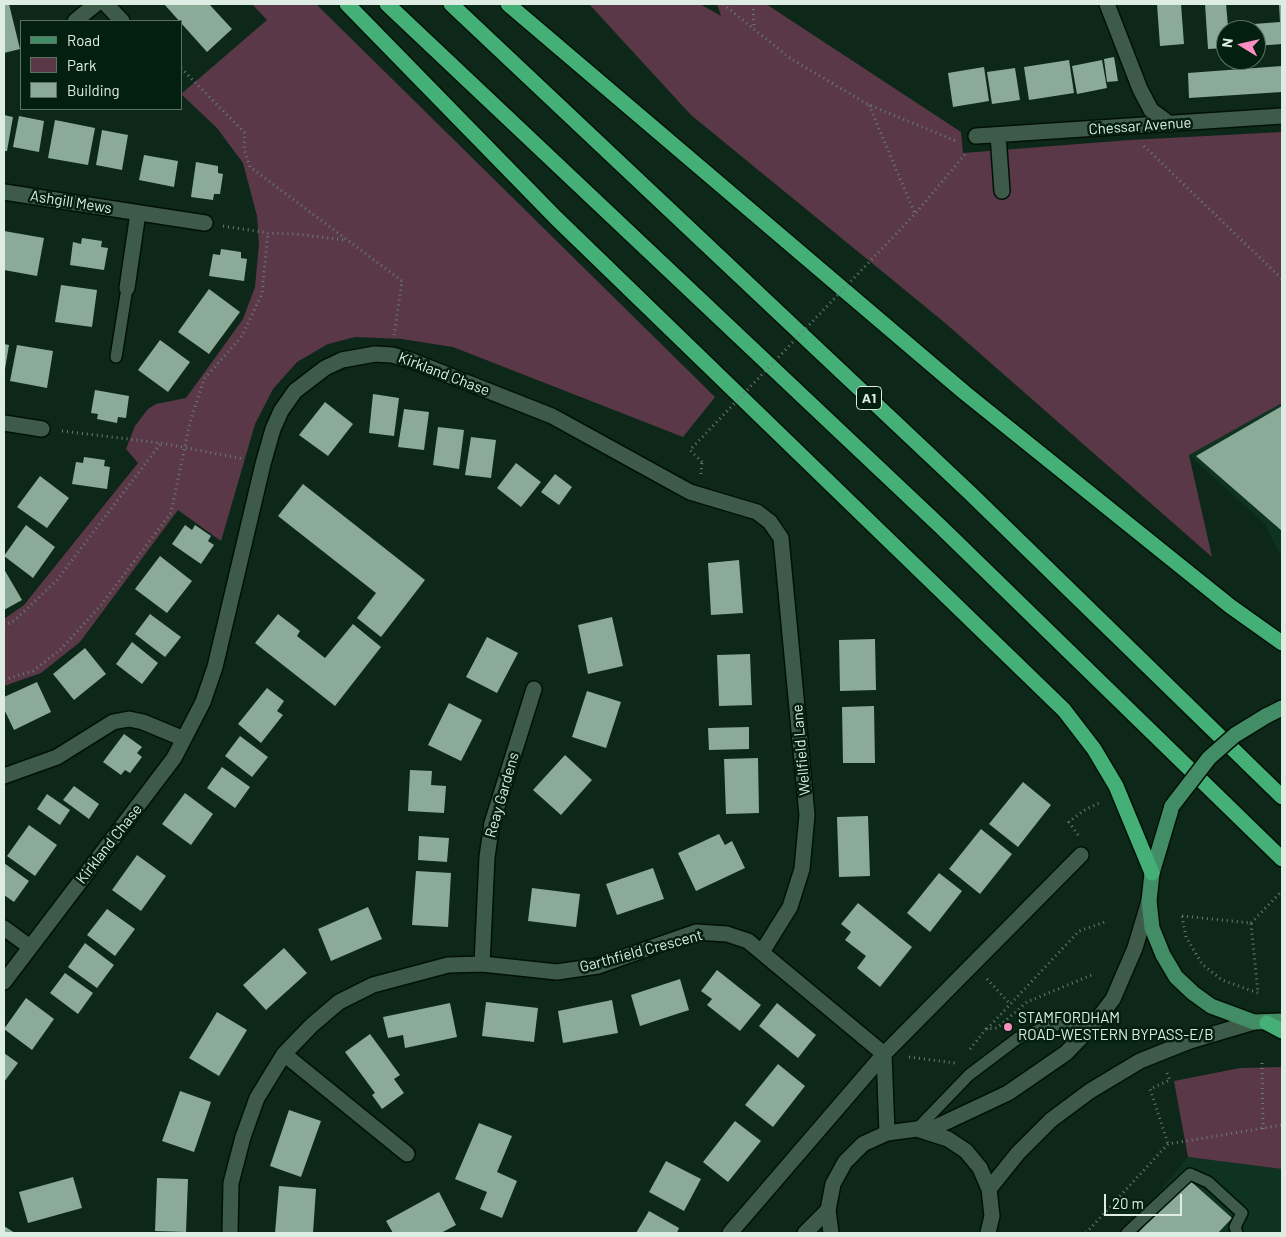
<!DOCTYPE html>
<html>
<head>
<meta charset="utf-8">
<style>
	body { margin:0 }
	#map { position:relative; width:1286px; height:1237px; overflow:hidden; background:#0d2819; font-family:Barlow,sans-serif }
	canvas { display:block }
	.frame { position:absolute; inset:0; border:5px solid #ddede3; pointer-events:none }
	.legend { position:absolute; left:20px; top:20px; width:162px; height:90px; box-sizing:border-box; background:#031f10; border:1px solid #5a7164; margin:0; padding:6px 9px; list-style:none; font-size:15px; color:#ddede3 }
	.legend li { display:flex; align-items:center; gap:10px; height:25px }
	.legend b { width:25px; border:1px solid #5a7164 }
	.north { position:absolute; left:1216px; top:20px; width:50px; height:50px; box-sizing:border-box; background:#031f10; border:1px solid #5a7164; border-radius:50%; rotate:279deg; font-size:14px; font-weight:700; line-height:20px; text-align:center; color:#ddede3 }
	.north::after { content:''; display:block; margin:auto; width:18px; height:22px; background:#fc8fc1; clip-path:polygon(50% 0,100% 100%,50% 72%,0 100%) }
	.scale { position:absolute; left:1104px; top:1194px; width:78px; height:22px; box-sizing:border-box; border:2px solid #ddede3; border-top:0; padding-left:6px; font-size:15px; line-height:18px; white-space:nowrap; color:#ddede3; -webkit-text-stroke:4px #031f10; paint-order:stroke }
</style>
</head>
<body>
<div id="map">
<canvas width="1286" height="1237"></canvas>
<div class="frame"></div>
<ul class="legend">
<li><b style="height:6px;background:#428d65"></b>Road</li>
<li><b style="height:14px;background:#5b3848"></b>Park</li>
<li><b style="height:14px;background:#8baa97"></b>Building</li>
</ul>
<div class="north">N</div>
<div class="scale">20 m</div>
</div>
<script>
const g = document.querySelector('canvas').getContext('2d');
g.lineJoin = 'round';
function paint(path, color) { g.fillStyle = color; g.fill(path, 'evenodd'); }
const shape = rows => new Path2D(rows.map(r => 'M' + r).join(''));
function trace(path, color, width, dash) { g.strokeStyle = color; g.lineWidth = width; g.lineCap = dash ? 'butt' : 'round'; g.setLineDash(dash || []); g.stroke(path); }
function label(font, color, halo, rows, align = 'center') {
  g.font = font + ' Barlow,sans-serif'; g.lineWidth = 5; g.setLineDash([]); g.textBaseline = 'middle'; g.strokeStyle = halo; g.fillStyle = color; for (const [text, x, y, turn = 0] of rows) {
    g.save(); g.translate(x, y); g.rotate((+turn || 0) * Math.PI / 180); g.textAlign = isNaN(turn) ? turn : align; if (halo) g.strokeText(text, 0, 0); g.fillText(text, 0, 0); g.restore();
  }
}
paint(shape([
	[1282,403,1282,558,1265,524,1189,455],
	[1188,1157,1282,1169,1282,1233,1125,1233]
]), '#0f3321');
paint(shape([
	[252,4,316,4,715,397,683,437,453,347,402,339,355,337,328,344,297,362,273,389,255,424,221,541,178,510,80,642,41,673,4,686,4,619,24,605,138,463,126,449,135,426,148,409,156,404,186,398,243,319,255,287,259,244,257,216,243,163,217,128,181,94,267,20],
	[589,4,700,4,721,16,717,4,766,4,961,132,963,153,1130,140,1282,132,1282,403,1189,455,1212,557,944,322,691,115],
	[1280,1067,1282,1068,1282,1169,1188,1157,1174,1081,1240,1068]
]), '#5b3848');
paint(shape([
	[4,4,9,4,20,49,4,53],
	[164,4,209,4,232,29,207,52],
	[1157,4,1181,4,1184,44,1160,46],
	[1205,4,1226,4,1228,26,1280,22,1279,4,1282,4,1282,44,1256,46,1256,30,1226,30,1226,48,1208,49],
	[1114,57,1118,81,1107,82,1104,59],
	[1069,60,1074,93,1029,100,1024,67],
	[1102,60,1107,88,1077,94,1072,66],
	[1282,66,1282,92,1189,98,1188,73],
	[984,67,989,101,953,107,948,73],
	[1015,68,1020,100,992,104,987,72],
	[4,115,13,117,7,151,4,151],
	[19,116,44,121,39,152,13,147],
	[55,120,95,128,88,165,48,158],
	[102,130,128,135,122,170,96,165],
	[144,155,178,161,174,187,139,180],
	[196,162,218,166,218,173,223,174,220,194,214,194,213,200,191,197],
	[4,231,44,238,37,276,4,270],
	[82,238,102,241,101,247,108,248,104,270,70,265,73,242,81,244],
	[221,249,241,252,241,258,247,259,244,281,209,276,213,254,220,255],
	[61,285,97,290,92,327,55,322],
	[209,289,240,312,209,354,178,332],
	[160,340,190,362,168,392,138,370],
	[4,344,9,345,5,369,4,369],
	[17,345,53,351,47,388,10,381],
	[95,390,129,396,126,418,118,417,117,423,97,419,98,414,91,413],
	[373,394,399,398,394,436,369,433],
	[325,402,353,424,328,456,299,435],
	[1282,406,1282,531,1196,456],
	[404,409,429,412,424,450,398,447],
	[438,427,464,430,459,469,433,465],
	[471,437,496,440,491,478,465,475],
	[84,457,105,460,104,466,110,467,107,489,72,484,76,462,83,463],
	[516,463,541,482,521,507,497,488],
	[555,474,572,487,559,505,541,492],
	[40,476,69,498,47,528,17,507],
	[303,484,425,580,381,637,357,618,376,593,278,516],
	[26,525,55,547,33,578,4,556],
	[185,525,192,530,195,525,211,536,208,541,214,545,201,564,172,544],
	[160,556,192,581,167,613,135,589],
	[739,560,743,613,711,615,708,563],
	[4,569,22,600,4,610],
	[150,614,181,637,165,657,135,634],
	[278,614,300,631,297,636,325,658,353,624,381,647,335,706,255,643],
	[612,617,623,666,588,674,578,625],
	[487,637,518,653,497,693,466,677],
	[875,639,876,690,840,691,839,640],
	[132,642,158,663,142,684,116,664],
	[85,648,106,674,74,700,53,674],
	[750,654,752,705,719,706,717,655],
	[37,682,51,712,14,730,4,709,4,697],
	[267,688,284,701,277,711,283,715,261,743,238,724],
	[587,691,621,702,606,748,572,737],
	[449,703,482,720,461,761,428,745],
	[874,706,875,763,843,763,842,707],
	[749,727,749,749,709,750,708,728],
	[124,734,142,747,137,753,142,757,130,773,125,770,121,775,103,762],
	[240,736,268,757,252,777,225,756],
	[565,755,592,780,561,815,533,790],
	[758,758,759,813,726,814,724,759],
	[222,767,250,787,235,808,207,788],
	[410,770,432,771,431,785,446,786,444,813,408,811],
	[1023,782,1051,805,1018,847,989,824],
	[74,786,99,804,89,819,63,800],
	[185,793,213,814,191,845,162,824],
	[47,794,70,810,60,825,37,809],
	[868,816,870,876,839,877,837,817],
	[29,825,57,845,35,876,7,856],
	[981,829,1012,854,980,894,949,869],
	[719,834,725,845,732,841,745,868,696,891,678,853],
	[419,836,449,838,447,862,418,860],
	[137,855,166,876,141,911,112,890],
	[4,863,29,881,14,902,4,895],
	[653,868,664,899,617,915,606,884],
	[416,871,451,873,448,927,412,925],
	[939,873,962,891,930,932,907,913],
	[532,888,580,894,576,927,528,921],
	[858,903,912,947,880,987,857,968,866,956,845,940,851,932,841,924],
	[368,907,382,939,331,961,318,929],
	[107,909,135,929,115,956,87,935],
	[85,943,114,965,97,988,68,967],
	[284,948,307,973,266,1010,243,985],
	[717,970,761,1005,740,1031,707,1005,712,999,701,991],
	[65,973,93,993,78,1014,50,993],
	[680,979,689,1010,640,1026,631,995],
	[26,998,54,1019,32,1050,4,1029],
	[612,1000,618,1033,563,1043,558,1011],
	[486,1002,538,1008,534,1042,482,1036],
	[450,1003,457,1037,405,1048,403,1035,388,1038,383,1017],
	[777,1003,816,1035,798,1058,759,1026],
	[217,1012,247,1030,219,1076,189,1058],
	[370,1034,400,1075,394,1079,404,1093,382,1109,372,1095,375,1093,345,1052],
	[4,1053,18,1063,4,1082],
	[778,1064,805,1086,773,1127,745,1105],
	[180,1091,211,1102,194,1152,162,1141],
	[289,1110,321,1121,301,1177,270,1166],
	[735,1121,761,1141,728,1182,703,1162],
	[479,1123,512,1136,497,1172,517,1181,502,1218,480,1209,487,1192,455,1179],
	[666,1161,701,1179,684,1211,649,1192],
	[73,1177,82,1208,28,1223,19,1192],
	[157,1178,188,1179,186,1232,155,1231],
	[1187,1178,1232,1218,1218,1233,1138,1233],
	[279,1186,316,1189,313,1233,275,1233],
	[439,1192,456,1225,441,1233,393,1233,386,1221],
	[649,1211,679,1228,677,1233,636,1233],
	[4,1226,15,1233,4,1233]
]), '#8baa97');
const lane = shape([
	[116,357,127,288],
	[917,1129,969,1075,1018,1038,1052,1025,1093,1025],
	[1127,1233,1190,1174,1208,1182,1242,1213,1235,1227,1237,1233]
]);
const street = shape([
	[106,4,122,21],
	[1107,4,1140,89,1151,110,1170,124],
	[75,21,96,4],
	[998,135,1002,191],
	[976,136,1282,116],
	[4,192,205,223],
	[127,288,138,213],
	[4,423,42,429],
	[4,776,57,757,113,722,129,719,143,722,184,739],
	[4,928,30,947],
	[482,964,487,857,492,823,534,689],
	[4,982,174,758,203,702,215,667,263,464,273,429,281,411,295,391,325,368,342,360,375,354,392,355,410,360,552,416,690,492,757,512,770,522,781,538,807,815,802,869,790,907,762,952],
	[284,1054,407,1154],
	[230,1233,231,1183,243,1137,257,1098,284,1054,312,1025,339,1002,373,985,448,965,482,964,557,972,598,966,696,932,727,934,748,941,884,1054,887,1133],
	[730,1233,884,1054,1081,855]
]);
const secondary = shape([
	[927,1131,1008,1093,1066,1053,1093,1025,1113,999,1135,948,1149,901],
	[989,1189,1018,1153,1051,1120,1090,1091,1140,1061,1190,1041,1254,1022],
	[805,1233,828,1210],
	[831,1233,828,1210,833,1184,845,1162,863,1144,887,1133,917,1129,948,1139,966,1151,980,1168,989,1189,992,1216,988,1233]
]);
const primary = shape([
	[1266,716,1282,708],
	[1172,806,1152,873,1149,901,1152,928,1163,955,1176,977,1193,993,1211,1006,1254,1022,1282,1021]
]);
const highway = shape([
	[347,4,556,218,1064,710,1094,749,1116,786,1152,873],
	[387,4,941,527,1282,859],
	[451,4,970,493,1282,797],
	[508,4,965,393,1230,606,1282,643],
	[1267,1023,1282,1031]
]);
trace(lane, '#001105', 14);
trace(street, '#001105', 18);
trace(secondary, '#001105', 18);
trace(primary, '#001105', 18);
trace(highway, '#001105', 18);
trace(shape([
	[723,4,791,59,869,105,956,141],
	[753,4,754,29],
	[181,68,245,133,244,149,250,167,402,281,394,335],
	[869,105,915,214,967,152],
	[1144,146,1282,279],
	[223,226,268,233,295,234,346,240],
	[62,431,161,443,244,459],
	[701,474,702,462],
	[4,626,15,620,57,580,161,443],
	[4,680,33,671,61,649,101,605,171,513,190,422,204,379,242,336,262,294,268,233],
	[1078,835,1069,822,1083,811,1101,802],
	[1182,916,1251,923,1258,993,1222,980,1202,964,1186,937,1182,916],
	[1251,923,1282,891],
	[987,979,1010,1004],
	[987,1029,1079,931,1108,921],
	[970,1049,986,1029,997,1028,1027,1002,1094,974],
	[909,1057,955,1063],
	[1262,1063,1263,1129],
	[1167,1073,1170,1080,1150,1089,1168,1144],
	[1086,1233,1168,1144,1282,1125]
]), '#677e71', 3, [1, 4]);
trace(lane, '#3e5a49', 11);
trace(street, '#3e5a49', 15);
trace(secondary, '#3e5a49', 15);
trace(primary, '#428d65', 15);
trace(highway, '#44af77', 15);
const primaryBridge = shape([
	[1172,806,1209,758,1235,735,1266,716]
]);
trace(primaryBridge, '#001105', 18, []);
trace(shape([
	[702,462,690,450,915,214]
]), '#677e71', 3, [1, 4]);
trace(primaryBridge, '#428d65', 15);
for (const [x, y, r, color] of [
	[1008,1027,5,"#fc8fc1"]
]) { const dot = new Path2D(); dot.arc(x, y, r, 0, 2 * Math.PI); g.fillStyle = color; g.fill(dot); trace(dot, '#031f10', 2); }
for (const [x, y, w] of [
	[869,398,25]
]) { const box = new Path2D(); box.roundRect(x - w / 2, y - 11.5, w, 23, 4); g.fillStyle = '#031f10'; g.fill(box); trace(box, '#ddede3', 1); }
label('bold 14px', '#ddede3', null, [
	["A1",869,398]
]);
label('15px', '#ddede3', '#031f10', [
	["Chessar Avenue",1140,126,-4],
	["Ashgill Mews",71,202,9],
	["Kirkland Chase",444,374,21],
	["Wellfield Lane",801,750,-95],
	["Reay Gardens",502,795,-74],
	["Kirkland Chase",109,844,-52],
	["Garthfield Crescent",641,951,-15]
]);
label('15px', '#ddede3', '#031f10', [
	["STAMFORDHAM",1018,1018],
	["ROAD-WESTERN BYPASS-E/B",1018,1035]
], 'left');
</script>
</body>
</html>
